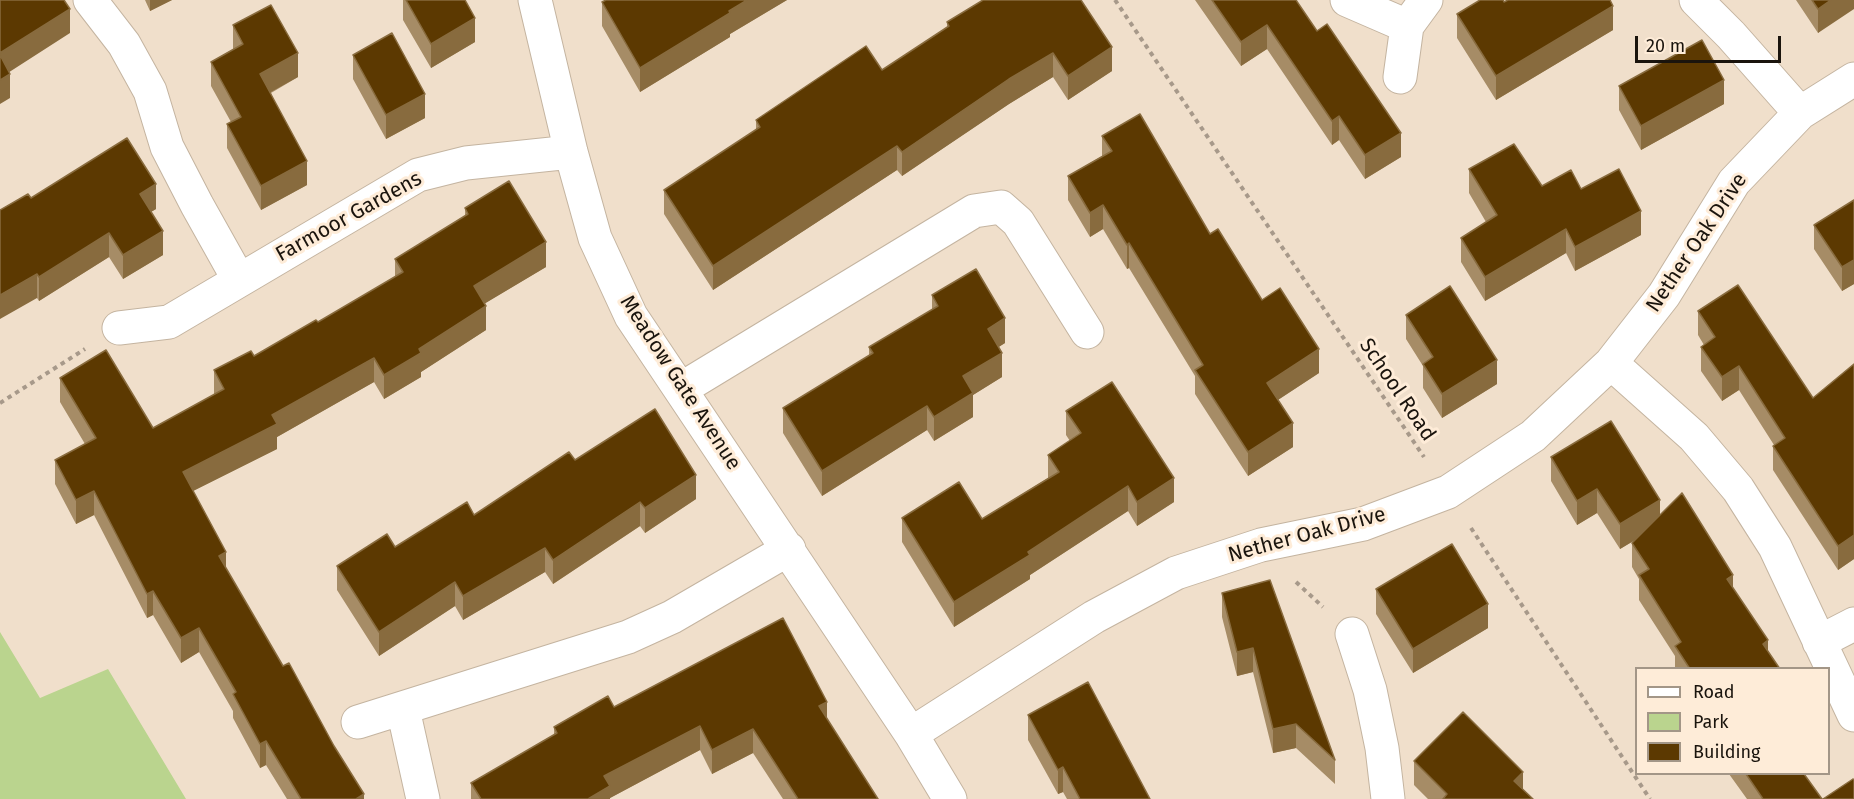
<!DOCTYPE html>
<html>
<head>
<meta charset="utf-8">
<style>
	body { margin:0 }
	#map { position:relative; width:1854px; height:799px; overflow:hidden; background:#f0dfcb; font-family:"Fira Sans",sans-serif }
	canvas { display:block }
	.legend { position:absolute; left:1635px; top:667px; width:195px; height:108px; box-sizing:border-box; background:#feecd8; border:2px solid #a39687; margin:0; padding:8px 10px; list-style:none; font-size:18px; color:#1a140d }
	.legend li { display:flex; align-items:center; gap:12px; height:30px }
	.legend b { width:30px; border:2px solid #a39687 }
	.scale { position:absolute; left:1635px; top:36px; width:146px; height:27px; box-sizing:border-box; border:3px solid #1a140d; border-top:0; padding-left:8px; font-size:18px; line-height:21px; white-space:nowrap; color:#1a140d; -webkit-text-stroke:4px #feecd8; paint-order:stroke }
</style>
</head>
<body>
<div id="map">
<canvas width="1854" height="799"></canvas>
<ul class="legend">
<li><b style="height:8px;background:#fff"></b>Road</li>
<li><b style="height:16px;background:#bad48e"></b>Park</li>
<li><b style="height:16px;background:#5c3901"></b>Building</li>
</ul>
<div class="scale">20 m</div>
</div>
<script>
const g = document.querySelector('canvas').getContext('2d');
g.lineJoin = 'round';
function paint(path, color) { g.fillStyle = color; g.fill(path, 'evenodd'); }
const shape = rows => new Path2D(rows.map(r => 'M' + r).join(''));
function trace(path, color, width, dash) { g.strokeStyle = color; g.lineWidth = width; g.lineCap = dash ? 'butt' : 'round'; g.setLineDash(dash || []); g.stroke(path); }
function label(font, color, halo, rows, align = 'center') {
  g.font = font + ' "Fira Sans",sans-serif'; g.lineWidth = 6; g.setLineDash([]); g.textBaseline = 'middle'; g.strokeStyle = halo; g.fillStyle = color; for (const [text, x, y, turn = 0] of rows) {
    g.save(); g.translate(x, y); g.rotate((+turn || 0) * Math.PI / 180); g.textAlign = isNaN(turn) ? turn : align; if (halo) g.strokeText(text, 0, 0); g.fillText(text, 0, 0); g.restore();
  }
}
paint(shape([
	[0,632,40,698,108,669,186,799,0,799]
]), '#bad48e');
const street = shape([
	[90,0,124,44,150,91,167,147,197,205,239,280],
	[535,0,571,152,595,238,631,316,911,734,950,799],
	[1347,0,1407,26],
	[1696,0,1731,35,1800,113],
	[1400,77,1407,26,1426,0],
	[119,328,169,322,418,175,466,163,571,152],
	[1611,363,1694,437,1738,489,1775,547,1854,715],
	[681,389,974,211,1001,207,1018,222,1087,332],
	[1352,634,1370,690,1382,748,1388,799],
	[1819,642,1854,624],
	[403,709,423,799],
	[358,722,628,637,672,617,789,549],
	[911,734,1094,617,1176,573,1261,545,1363,524,1448,492,1533,436,1611,363,1664,295,1734,182,1800,113,1854,79]
]);
trace(street, '#c4b4a0', 35);
trace(shape([
	[1115,0,1424,457],
	[0,403,85,349],
	[1471,528,1650,799],
	[1296,582,1323,607]
]), '#a7998a', 4, [4.5, 4.5]);
trace(street, '#fff', 33);
paint(shape([
	[145,0,172,0,150,11],
	[403,0,465,0,475,42,431,68,403,20],
	[606,0,787,0,730,34,730,37,640,92,602,26,602,2],
	[1195,0,1296,0,1401,157,1365,179,1339,140,1332,145,1267,49,1241,66],
	[1796,0,1854,0,1818,33],
	[1504,2,1613,30,1496,100,1457,38,1457,14],
	[947,22,1112,71,1068,100,1053,77,1009,104,902,176,897,170,713,290,664,214,664,190,756,130,756,120,882,70,947,27],
	[233,25,298,77,271,93,307,185,261,210,227,148,227,124,231,122,211,86,211,62,233,49],
	[353,55,425,118,386,139,353,79],
	[1619,86,1724,104,1641,150,1619,110],
	[1102,136,1210,234,1319,373,1278,400,1293,447,1248,476,1195,394,1195,376,1129,268,1127,269,1103,229,1090,237,1068,200,1068,176,1102,156],
	[1469,169,1542,186,1581,189,1641,235,1575,271,1566,253,1485,301,1461,262,1461,238,1486,222,1469,193],
	[31,198,156,209,151,212,163,255,123,279,109,257,39,301,37,298],
	[1854,200,1854,284,1842,291,1814,249,1814,225],
	[465,208,546,267,485,303,486,330,421,372,421,377,384,399,374,382,277,437,277,449,193,491,226,569,283,666,364,799,287,799,266,765,260,768,233,718,233,711,199,652,181,663,153,615,147,618,94,515,76,524,55,484,55,460,85,444,60,402,60,378,153,428,214,395,214,370,254,356,318,322,395,277,395,259,465,216],
	[932,295,1005,343,998,347,1002,377,973,395,973,417,934,441,927,430,822,496,783,433,783,408,869,356,869,347,932,310],
	[1698,311,1813,398,1854,364,1854,559,1838,570,1773,470,1773,446,1774,445,1739,390,1722,401,1701,371,1701,347,1704,345,1698,335],
	[1406,315,1497,384,1442,418,1423,388,1423,366,1406,339],
	[1066,411,1174,502,1137,526,1128,511,1030,575,1030,579,954,627,902,542,902,518,982,519,1048,478,1048,455,1070,441,1066,435],
	[1551,457,1660,515,1733,589,1768,651,1780,669,1675,669,1675,656,1639,600,1639,579,1632,567,1632,543,1635,540,1620,549,1597,513,1577,525,1551,481],
	[575,460,696,499,645,533,640,526,553,584,545,572,463,620,455,606,379,656,337,590,337,566,395,547,474,515],
	[1376,589,1488,628,1413,673,1376,614],
	[1222,593,1335,760,1335,784,1296,748,1273,753,1253,672,1237,676,1222,617],
	[614,707,827,719,878,799,783,799,753,753,712,774,700,750,610,798,610,799,471,799,471,783,554,735,554,727],
	[1028,715,1150,799,1067,799,1063,792,1058,794,1028,740],
	[1414,761,1523,790,1533,799,1428,799,1414,785],
	[1729,774,1804,774,1822,799,1747,799]
]), '#a68c66');
paint(shape([
	[150,0,172,0,150,11],
	[747,0,787,0,730,34,730,37,640,92,640,68],
	[1831,0,1854,0,1854,9,1818,33,1818,9],
	[1613,6,1613,30,1496,100,1496,76],
	[70,9,70,33,0,78,0,53],
	[475,18,475,42,431,68,431,44],
	[1267,25,1267,49,1241,66,1241,42],
	[1112,47,1112,71,1068,100,1068,76],
	[298,53,298,77,260,98,260,74],
	[1053,53,1053,77,1009,104,902,176,902,152,1009,79],
	[10,74,10,98,0,104,0,80],
	[1724,80,1724,104,1641,150,1641,126],
	[425,94,425,118,386,139,386,115],
	[1339,116,1339,140,1332,145,1332,121],
	[1401,133,1401,157,1365,179,1365,155],
	[897,146,897,170,713,290,713,266],
	[307,161,307,185,261,210,261,186],
	[156,184,156,209,140,218,140,194],
	[1103,205,1103,229,1090,237,1090,213],
	[1641,211,1641,235,1575,271,1575,247],
	[1566,229,1566,253,1485,301,1485,277],
	[163,231,163,255,123,279,123,255],
	[109,233,109,257,39,301,39,277],
	[546,242,546,267,474,310,474,286],
	[1129,243,1129,268,1127,269,1127,245],
	[1854,260,1854,284,1842,291,1842,267],
	[37,274,37,298,0,319,0,295],
	[486,306,486,330,421,372,421,377,384,399,384,375,419,349],
	[1005,318,1005,343,988,354,988,329],
	[1319,349,1319,373,1267,407,1267,383],
	[1002,353,1002,377,973,395,973,417,934,441,934,417,963,376],
	[374,358,374,382,277,437,277,449,183,496,183,472,272,415],
	[1497,360,1497,384,1442,418,1442,394],
	[1739,366,1739,390,1722,401,1722,377],
	[927,406,927,430,822,496,822,471],
	[1293,423,1293,447,1248,476,1248,452],
	[696,475,696,499,645,533,645,508],
	[1174,478,1174,502,1137,526,1137,502],
	[1128,486,1128,511,1030,575,1030,579,954,627,954,602,1028,552],
	[1597,489,1597,513,1577,525,1577,501],
	[94,491,94,515,76,524,76,500],
	[1660,500,1660,525,1620,549,1620,524],
	[640,502,640,526,553,584,553,560],
	[1854,535,1854,559,1838,570,1838,546],
	[545,548,545,572,463,620,463,596],
	[226,552,226,577,219,556],
	[1733,575,1733,599,1727,579],
	[455,582,455,606,379,656,379,632],
	[153,591,153,615,147,618,147,594],
	[1488,604,1488,628,1413,673,1413,649],
	[199,628,199,652,181,663,181,638],
	[1768,640,1768,665,1763,644],
	[1253,648,1253,672,1237,676,1237,652],
	[827,702,827,726,819,706],
	[1296,724,1296,748,1273,753,1273,729],
	[700,726,700,750,610,798,610,799,588,799,604,776],
	[753,729,753,753,712,774,712,750],
	[266,741,266,765,260,768,260,744],
	[1063,767,1063,792,1058,794,1058,770],
	[1523,772,1523,796,1514,781],
	[364,794,364,799,356,799]
]), '#886b3e');
const building = shape([
	[0,0,64,0,70,9,0,53,0,0],
	[406,0,465,0,475,18,431,44,406,0],
	[606,0,747,0,729,11,730,13,640,68,602,2,606,0],
	[983,0,1081,0,1112,47,1068,76,1053,53,1009,79,902,152,897,146,713,266,664,190,760,127,756,120,866,46,882,70,949,26,947,22,983,0],
	[1212,0,1296,0,1317,31,1327,24,1401,133,1365,155,1339,116,1332,121,1267,25,1241,42,1212,0],
	[1480,0,1503,0,1504,2,1508,0,1610,0,1613,6,1496,76,1457,14,1480,0],
	[1812,0,1831,0,1818,9,1812,0],
	[271,5,298,53,260,74,307,161,261,186,227,124,241,117,211,62,243,44,233,25,271,5],
	[392,33,425,94,386,115,353,55,392,33],
	[1702,40,1724,80,1641,126,1619,86,1702,40],
	[0,55,10,74,0,80,0,55],
	[1140,114,1210,234,1218,229,1262,300,1280,288,1319,349,1267,383,1293,423,1248,452,1195,370,1203,365,1129,243,1127,245,1103,205,1090,213,1068,176,1112,151,1102,136,1140,114],
	[127,138,156,184,140,194,163,231,123,255,109,233,39,277,37,274,0,295,0,210,28,194,31,198,127,138],
	[1514,144,1542,186,1571,170,1581,189,1619,169,1641,211,1575,247,1566,229,1485,277,1461,238,1497,215,1469,169,1514,144],
	[509,181,546,242,474,286,486,306,419,349,421,353,384,375,374,358,272,415,277,424,183,472,226,552,219,556,283,666,289,663,334,746,364,794,356,799,301,799,266,741,260,744,233,694,236,692,199,628,181,638,153,591,147,594,94,491,76,500,55,460,96,438,60,378,106,350,153,428,224,389,214,370,251,351,254,356,316,320,318,322,403,272,395,259,468,214,465,208,509,181],
	[1854,200,1854,260,1842,267,1814,225,1854,200],
	[976,269,1005,318,988,329,1002,353,963,376,973,393,934,417,927,406,822,471,783,408,873,353,869,347,938,306,932,295,976,269],
	[1738,285,1813,398,1854,364,1854,535,1838,546,1773,446,1785,438,1739,366,1722,377,1701,347,1715,337,1698,311,1738,285],
	[1450,286,1497,360,1442,394,1423,364,1433,357,1406,315,1450,286],
	[1112,382,1174,478,1137,502,1128,486,1028,552,1030,555,954,602,902,518,959,482,982,519,1059,472,1048,455,1081,433,1066,411,1112,382],
	[655,409,696,475,645,508,640,502,553,560,545,548,463,596,455,582,379,632,337,566,387,534,395,547,467,502,474,515,569,452,575,460,655,409],
	[1611,421,1660,500,1620,524,1597,489,1577,501,1551,457,1611,421],
	[1682,493,1733,575,1727,579,1768,640,1763,644,1780,669,1690,669,1675,646,1681,642,1639,575,1649,569,1632,543,1682,493],
	[1452,544,1488,604,1413,649,1376,589,1452,544],
	[1270,580,1335,760,1296,724,1273,729,1253,648,1237,652,1222,593,1270,580],
	[783,618,827,702,819,706,878,799,798,799,753,729,712,750,700,726,604,776,610,786,588,799,481,799,471,783,557,733,554,727,608,696,614,707,783,618],
	[1088,682,1150,799,1080,799,1063,767,1058,770,1028,715,1088,682],
	[1463,712,1523,772,1514,781,1533,799,1443,799,1447,794,1414,761,1463,712],
	[1746,774,1804,774,1822,799,1763,799,1746,774],
	[1853,779,1854,780,1854,799,1823,799,1853,779]
]);
paint(building, '#5c3901');
trace(building, '#886b3e', 1.5);
label('21px', '#1a140d', '#feecd8', [
	["Farmoor Gardens",349,217,-29],
	["Nether Oak Drive",1697,243,-56],
	["Meadow Gate Avenue",680,383,57],
	["School Road",1397,390,56],
	["Nether Oak Drive",1307,535,-15]
]);
</script>
</body>
</html>
